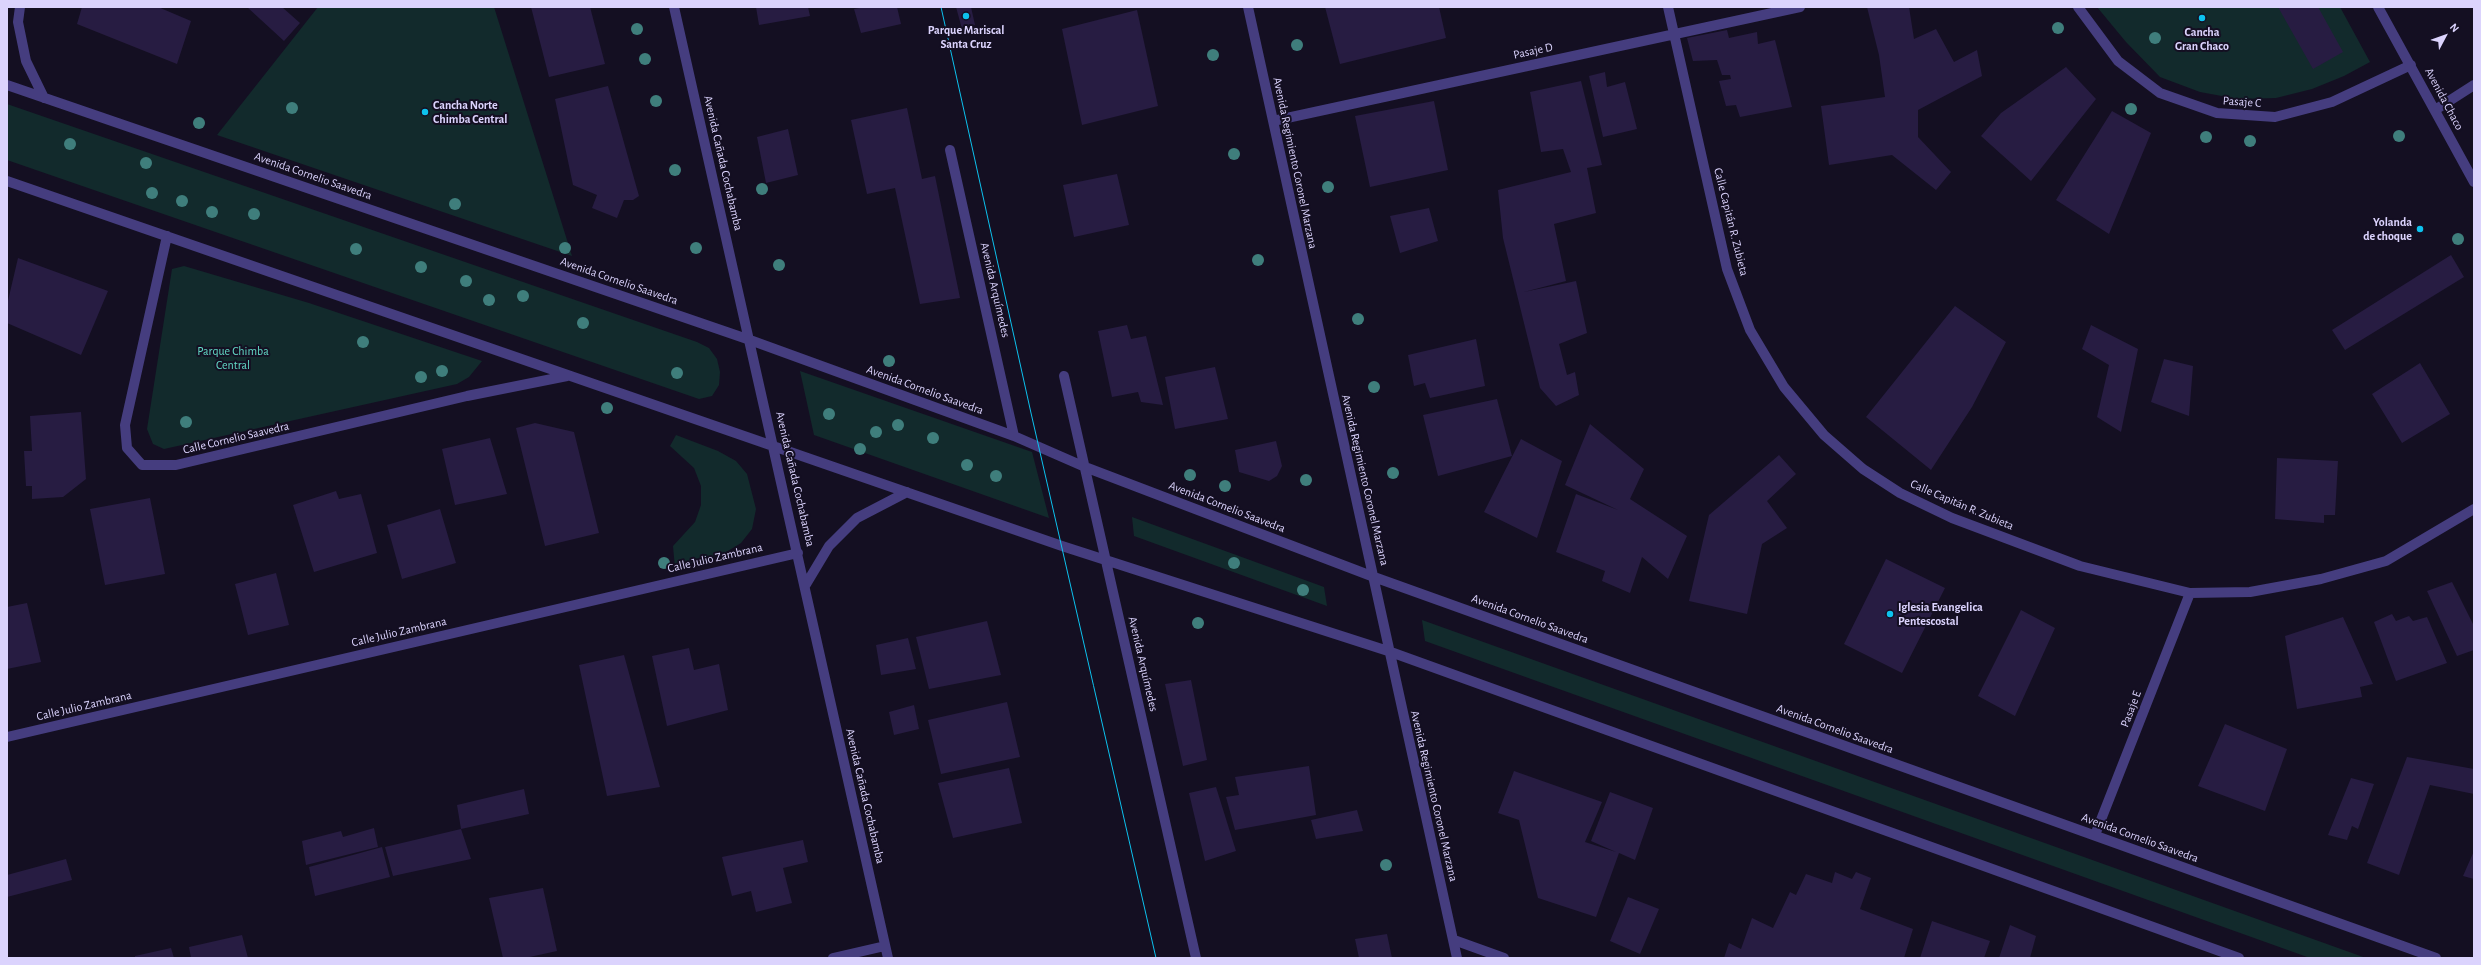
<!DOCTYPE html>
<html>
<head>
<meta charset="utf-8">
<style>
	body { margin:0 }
	#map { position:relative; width:2481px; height:965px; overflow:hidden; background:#140f22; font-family:"Alegreya Sans",sans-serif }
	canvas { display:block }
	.frame { position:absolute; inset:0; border:8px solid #dbd3fd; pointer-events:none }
	.north { position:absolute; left:2425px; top:16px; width:40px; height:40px; -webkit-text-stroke:3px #140f22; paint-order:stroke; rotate:49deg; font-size:11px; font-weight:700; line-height:16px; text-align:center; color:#dbd3fd }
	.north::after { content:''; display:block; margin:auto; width:14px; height:18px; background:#dbd3fd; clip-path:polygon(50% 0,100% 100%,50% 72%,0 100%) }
</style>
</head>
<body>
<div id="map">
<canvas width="2481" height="965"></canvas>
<div class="frame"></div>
<div class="north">N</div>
</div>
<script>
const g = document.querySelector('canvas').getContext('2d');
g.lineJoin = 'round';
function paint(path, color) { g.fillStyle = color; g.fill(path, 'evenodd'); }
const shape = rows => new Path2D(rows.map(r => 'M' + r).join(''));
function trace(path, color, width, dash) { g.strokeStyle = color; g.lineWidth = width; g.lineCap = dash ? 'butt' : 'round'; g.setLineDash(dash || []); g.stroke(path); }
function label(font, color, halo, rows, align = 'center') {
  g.font = font + ' "Alegreya Sans",sans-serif'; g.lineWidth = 4; g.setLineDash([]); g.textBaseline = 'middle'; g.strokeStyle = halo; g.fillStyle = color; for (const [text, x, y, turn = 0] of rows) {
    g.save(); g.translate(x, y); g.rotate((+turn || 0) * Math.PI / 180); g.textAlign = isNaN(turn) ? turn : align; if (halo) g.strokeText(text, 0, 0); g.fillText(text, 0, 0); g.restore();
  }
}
paint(shape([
	[318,7,494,7,572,256,217,135],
	[2097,7,2340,7,2370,62,2344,76,2312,89,2276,98,2238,99,2200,92,2160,77,2126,42],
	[7,104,697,342,709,348,717,359,720,372,719,385,712,396,699,399,7,160],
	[184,266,309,303,482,361,469,377,457,384,164,449,153,444,147,429,172,269],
	[800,371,1032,452,1049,518,814,435],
	[676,435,718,451,736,461,747,474,756,509,752,529,741,543,723,554,675,568,673,546,695,522,701,505,701,486,694,468,670,446],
	[1132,517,1324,587,1327,606,1134,536],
	[1422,620,2366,958,2310,958,1425,641]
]), '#122a2c');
paint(shape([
	[82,7,158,7,191,21,177,64,77,24],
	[247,7,282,7,300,23,284,41],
	[531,7,590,7,605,64,549,77],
	[756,7,808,7,810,16,759,25],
	[865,7,897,7,901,24,861,33,854,9],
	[956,7,971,7,975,25,962,29],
	[1325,7,1439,7,1446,38,1340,64],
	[1867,7,1909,7,1914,39,1936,29,1954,62,1977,50,1982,76,1918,110,1918,137,1951,172,1936,190,1892,155,1829,165,1821,106,1885,97,1879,55],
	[2278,7,2318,7,2343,52,2313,69],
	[1137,10,1158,106,1082,125,1062,29],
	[1727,30,1729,38,1757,32,1758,44,1775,40,1792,107,1740,117,1736,105,1726,106,1719,81,1731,79,1730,75,1722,75,1717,60,1693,61,1687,38],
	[2066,67,2096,99,2031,181,1981,136,2001,113],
	[1605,72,1607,87,1625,82,1637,129,1603,137,1589,76],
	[1581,81,1602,165,1587,168,1596,213,1554,224,1566,281,1524,292,1576,281,1587,333,1559,344,1567,375,1575,372,1579,395,1556,406,1540,388,1503,238,1498,190,1571,172,1563,149,1541,152,1530,92],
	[608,86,639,196,633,200,624,200,617,218,592,208,597,195,573,185,555,99],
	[1434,101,1448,170,1370,187,1355,116],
	[907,108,922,179,935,176,960,298,920,304,895,188,867,194,851,120],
	[2112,111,2151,133,2109,234,2056,200],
	[788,129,798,175,766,183,757,137],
	[1117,174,1129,225,1074,237,1063,185],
	[1429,208,1438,241,1400,253,1390,216],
	[2451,255,2464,277,2345,350,2332,330],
	[18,258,108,291,81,355,7,323,7,305],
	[1955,306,2006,342,1972,407,1931,470,1866,417],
	[1127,325,1131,339,1146,336,1163,405,1141,402,1138,392,1112,397,1098,331],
	[2091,325,2138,349,2121,432,2097,417,2109,365,2082,349],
	[1476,339,1485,386,1430,398,1425,383,1414,386,1408,355],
	[2164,359,2193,366,2189,416,2151,402],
	[2420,363,2450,414,2402,443,2372,394],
	[1215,367,1228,419,1175,429,1165,377],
	[1497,399,1512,456,1438,476,1423,415],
	[81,412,86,479,63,497,32,499,32,486,26,486,24,451,32,451,30,416],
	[535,423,574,432,599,533,545,546,516,428],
	[1590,424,1644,469,1630,499,1687,536,1668,579,1642,557,1630,593,1602,581,1605,571,1556,552,1576,494,1618,510,1565,485],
	[490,438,507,494,455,505,442,449],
	[1521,439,1562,461,1537,538,1484,512],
	[1276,441,1282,466,1277,476,1269,481,1239,472,1235,450],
	[1779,455,1796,474,1767,501,1787,528,1762,544,1747,614,1689,601,1709,515],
	[2277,458,2338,461,2335,515,2324,515,2324,523,2275,519],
	[336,491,339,499,361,494,377,553,314,572,293,505],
	[150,498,165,574,105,585,90,509],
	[440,509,456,563,402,579,387,525],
	[1886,559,1945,588,1902,673,1844,644],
	[276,573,289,625,248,635,235,584],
	[2452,582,2474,626,2474,650,2457,656,2427,591],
	[27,603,41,662,7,669,7,607],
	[2021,610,2055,628,2015,716,1978,696],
	[2392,614,2396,621,2409,616,2413,621,2427,617,2447,663,2396,681,2374,622],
	[2343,617,2373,684,2360,687,2362,697,2297,709,2285,636],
	[987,621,1001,675,929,689,916,637],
	[908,638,916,669,881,675,876,645],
	[689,648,694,670,719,664,728,710,667,726,652,656],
	[624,655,660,787,607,796,579,665],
	[1191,680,1207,760,1183,766,1165,684],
	[1007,702,1020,757,941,774,928,720],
	[914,705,919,729,894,735,889,712],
	[2225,724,2287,749,2265,811,2198,786],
	[2407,757,2474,769,2474,794,2430,785,2399,875,2367,863],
	[1309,766,1316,815,1235,830,1226,797,1239,795,1235,777],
	[1009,768,1022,823,953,838,938,783],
	[1514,771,1602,802,1585,842,1616,852,1591,841,1610,792,1653,808,1635,860,1619,853,1596,917,1538,898,1519,820,1498,813],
	[2351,778,2374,784,2358,829,2352,826,2347,840,2328,835],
	[1216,787,1236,851,1205,861,1189,793],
	[524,789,529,814,461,829,457,805],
	[1357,810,1363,831,1316,839,1311,820],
	[374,828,378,847,306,865,302,841,341,831,343,837],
	[461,829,471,859,393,876,385,847],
	[803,840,808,862,783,868,792,903,756,912,751,891,732,896,722,857],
	[382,847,390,877,315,896,309,867],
	[2474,851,2474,879,2463,876],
	[66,859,72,880,7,897,7,875],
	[1835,872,1852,879,1856,872,1871,878,1860,909,1913,929,1904,958,1724,958,1729,943,1741,949,1752,918,1773,928,1790,892,1796,895,1806,874,1832,883],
	[543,888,557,951,525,958,503,958,489,898],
	[1628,897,1659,909,1640,954,1610,941],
	[1932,921,1990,941,1984,958,1920,958],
	[2010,925,2036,936,2030,958,1999,958],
	[1387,934,1392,958,1359,958,1355,939],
	[242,935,248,958,191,958,189,947],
	[171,948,174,958,135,958,135,956]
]), '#271c42');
trace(shape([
	[20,7,18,22,26,61,44,98],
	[674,7,888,958],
	[1248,7,1457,958],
	[1668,7,1727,269,1750,330,1784,387,1824,435,1863,469,1900,493,1952,518,2080,566,2190,593,2250,592,2321,579,2386,561,2474,509],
	[2078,7,2118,61,2160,93,2217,113,2275,117,2332,102,2411,65],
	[2378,7,2474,182],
	[7,85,750,340,1014,436,1085,467,1374,577,2436,958],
	[2435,110,2474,85],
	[1273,121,1800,7],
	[950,150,1014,436],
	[7,181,1062,546,1388,651,2239,958],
	[167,236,125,425,127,448,142,465,176,465,467,396,567,376],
	[1064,376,1196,958],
	[805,586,829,546,857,518,907,492],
	[7,737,798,553],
	[2095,835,2190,593],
	[1454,940,1504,958],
	[833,958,885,946]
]), '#453d7f', 10);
trace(shape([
	[941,7,1031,413,1156,958]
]), '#0dc2ee', 1);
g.fillStyle = '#3f7e7c';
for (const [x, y] of [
	[2058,28],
	[637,29],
	[2155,38],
	[1297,45],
	[1213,55],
	[645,59],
	[656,101],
	[292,108],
	[2131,109],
	[199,123],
	[2399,136],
	[2206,137],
	[2250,141],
	[70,144],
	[1234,154],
	[146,163],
	[675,170],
	[1328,187],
	[762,189],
	[152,193],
	[182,201],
	[455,204],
	[212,212],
	[254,214],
	[2458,239],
	[565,248],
	[696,248],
	[356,249],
	[1258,260],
	[779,265],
	[421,267],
	[466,281],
	[523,296],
	[489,300],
	[1358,319],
	[583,323],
	[363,342],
	[889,361],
	[442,371],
	[677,373],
	[421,377],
	[1374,387],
	[607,408],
	[829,414],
	[186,422],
	[898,425],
	[876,432],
	[933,438],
	[860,449],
	[967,465],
	[1393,473],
	[1190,475],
	[996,476],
	[1306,480],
	[1225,486],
	[664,563],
	[1234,563],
	[1303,590],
	[1198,623],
	[1386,865]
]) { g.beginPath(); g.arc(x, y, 6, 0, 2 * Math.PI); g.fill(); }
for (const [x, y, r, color] of [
	[966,16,4,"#0dc2ee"],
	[2202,18,4,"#0dc2ee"],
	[425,112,4,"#0dc2ee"],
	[2420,229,4,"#0dc2ee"],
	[1890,614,4,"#0dc2ee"]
]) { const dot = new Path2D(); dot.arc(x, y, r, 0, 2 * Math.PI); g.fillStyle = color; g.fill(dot); trace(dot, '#140f22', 1.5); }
label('bold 12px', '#dbd3fd', '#140f22', [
	["Parque Mariscal",966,30],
	["Santa Cruz",966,44],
	["Cancha",2202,32],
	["Gran Chaco",2202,46],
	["Cancha Norte",433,105,"left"],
	["Chimba Central",433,119,"left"],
	["Yolanda",2412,222,"right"],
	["de choque",2412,236,"right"],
	["Iglesia Evangelica",1898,607,"left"],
	["Pentescostal",1898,621,"left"]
]);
label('12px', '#dbd3fd', '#140f22', [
	["Pasaje D",1533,51,-12],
	["Avenida Chaco",2444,99,62],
	["Pasaje C",2242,102,4],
	["Avenida Cañada Cochabamba",723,163,77],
	["Avenida Regimiento Coronel Marzana",1295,163,78],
	["Avenida Cornelio Saavedra",313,176,19],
	["Calle Capitán R. Zubieta",1731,222,76],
	["Avenida Cornelio Saavedra",619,281,19],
	["Avenida Arquímedes",995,290,77],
	["Avenida Cornelio Saavedra",925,390,20],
	["Calle Cornelio Saavedra",236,438,-13],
	["Avenida Cañada Cochabamba",795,479,77],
	["Avenida Regimiento Coronel Marzana",1365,480,77],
	["Calle Capitán R. Zubieta",1962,505,23],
	["Avenida Cornelio Saavedra",1227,507,21],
	["Calle Julio Zambrana",715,558,-13],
	["Avenida Cornelio Saavedra",1530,619,20],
	["Calle Julio Zambrana",399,632,-13],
	["Avenida Arquímedes",1143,664,77],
	["Calle Julio Zambrana",84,706,-13],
	["Pasaje E",2131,709,-69],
	["Avenida Cornelio Saavedra",1835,729,20],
	["Avenida Cañada Cochabamba",865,796,77],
	["Avenida Regimiento Coronel Marzana",1434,796,77],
	["Avenida Cornelio Saavedra",2140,838,20]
]);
label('12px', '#62d9c6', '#140f22', [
	["Parque Chimba",233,351],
	["Central",233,365]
]);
</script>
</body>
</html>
